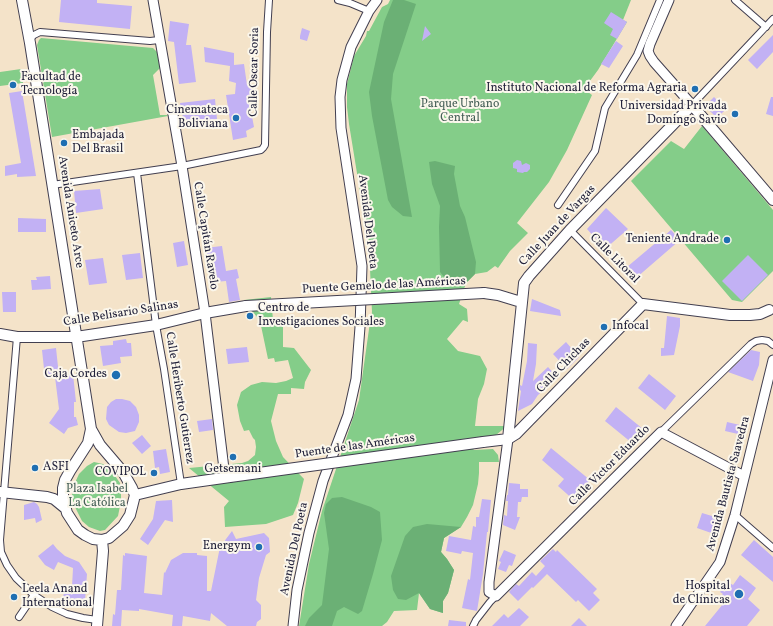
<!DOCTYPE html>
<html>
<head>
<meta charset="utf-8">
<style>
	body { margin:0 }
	canvas { display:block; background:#f4e3c9 }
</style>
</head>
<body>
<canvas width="773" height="626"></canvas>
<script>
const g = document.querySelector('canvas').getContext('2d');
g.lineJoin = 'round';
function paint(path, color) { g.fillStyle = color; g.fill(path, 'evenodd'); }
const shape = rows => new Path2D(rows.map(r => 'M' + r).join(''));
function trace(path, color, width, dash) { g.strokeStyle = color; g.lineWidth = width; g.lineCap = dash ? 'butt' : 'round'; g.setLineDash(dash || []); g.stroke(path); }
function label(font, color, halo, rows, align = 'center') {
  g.font = font + ' Vollkorn,serif'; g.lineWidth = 4; g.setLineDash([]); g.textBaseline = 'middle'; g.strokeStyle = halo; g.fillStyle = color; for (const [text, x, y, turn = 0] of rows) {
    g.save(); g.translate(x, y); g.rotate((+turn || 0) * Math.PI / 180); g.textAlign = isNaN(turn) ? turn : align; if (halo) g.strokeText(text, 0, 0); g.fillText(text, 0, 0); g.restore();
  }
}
paint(shape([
	[390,0,631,0,623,20,627,22,598,70,584,89,592,95,567,150,549,182,517,223,528,233,510,251,498,268,495,266,487,272,475,274,466,283,459,304,467,309,468,322,463,320,447,339,458,351,480,356,487,369,484,384,478,399,475,426,507,426,496,435,464,439,474,450,493,449,498,455,499,462,479,462,479,473,478,484,473,505,467,517,461,527,444,538,441,552,447,559,454,570,448,593,443,601,443,613,430,609,419,593,417,610,394,611,387,622,382,626,299,626,309,564,322,511,359,400,370,322,372,312,369,247,349,124,347,107,347,84,354,56,366,36,367,31,369,31,382,7,388,4],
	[41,38,153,48,157,52,160,68,153,75,160,115,167,115,168,116,52,137,37,45,39,40],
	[21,69,23,83,0,86,0,72],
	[702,126,773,210,773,271,742,302,732,300,631,181,671,141,684,149],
	[271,297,273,320,283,321,283,347,294,348,311,370,305,382,304,389,291,388,291,394,278,394,271,421,276,441,283,457,304,479,298,503,293,515,266,524,225,527,224,507,229,501,189,468,242,463,248,461,255,455,256,447,255,440,253,438,249,430,244,431,240,421,237,405,241,392,251,385,262,382,276,383,286,381,293,378,288,360,275,362,274,358,268,359,260,321,244,300],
	[94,462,103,464,111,470,120,483,121,490,121,501,118,516,105,530,100,531,89,527,82,521,74,505,72,495,73,487,79,474,87,466]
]), '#84cd89');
paint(shape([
	[393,0,404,0,416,4,393,74,391,99,412,217,403,216,392,207,388,200,372,116,369,92,384,22],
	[435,161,455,166,454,174,460,206,465,217,476,262,475,274,466,283,449,283,440,272,439,227,440,206,432,184,429,162],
	[342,497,371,507,380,512,382,540,373,574,362,611,358,614,344,607,337,611,332,626,305,626,309,618,322,605,329,549,324,513,326,504,332,498],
	[427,524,461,527,444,538,441,552,447,559,454,570,448,593,443,601,443,613,430,609,419,593,406,600,398,599,393,590,391,576,405,536,413,527]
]), '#6bb075');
paint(shape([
	[61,0,97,0,97,3,132,6,130,29,59,22],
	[611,12,627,22,617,39,610,35,613,29,604,23],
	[170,21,189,24,186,45,191,45,196,82,179,84,174,42,168,41],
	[425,26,431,34,422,41],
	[302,28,310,31,307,41,300,39,300,36],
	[773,35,773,52,757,69,748,60],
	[616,41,623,46,609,68,601,64],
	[204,47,234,53,234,65,244,64,247,85,256,85,255,96,250,106,254,127,246,131,247,137,233,140,226,95,235,94,236,83,229,81,230,66,205,62],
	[22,91,36,176,17,177,17,174,5,176,5,166,21,163,9,93],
	[714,97,726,109,717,118,705,106],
	[771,97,773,97,773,116,766,114],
	[215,99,217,119,184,123,180,103],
	[517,160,521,161,522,165,526,163,530,165,530,169,527,172,524,172,523,173,517,172,517,169,513,168,513,163],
	[100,189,103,209,76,213,74,191],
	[606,208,628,229,605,249,587,229],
	[18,218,46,219,46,232,18,232],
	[671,230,680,240,636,278,627,267],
	[184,241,188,265,177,267,173,243],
	[222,246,226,271,237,269,239,278,236,279,240,300,229,302,226,281,215,282,212,263,206,264,205,248],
	[140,253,143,278,126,280,122,255],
	[748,255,768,275,742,301,722,281],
	[103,258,107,283,89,285,85,260],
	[50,276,51,289,32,290,31,280,37,280,36,277],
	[2,292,16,292,16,312,3,312],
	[532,299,560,310,561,316,530,311],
	[667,316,680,318,680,326,674,355,661,356,661,348,664,348],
	[126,339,127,343,131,343,132,356,120,357,121,363,103,366,100,346,113,345,113,341],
	[566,342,579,357,567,369,553,354],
	[528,343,537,344,536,364,533,381,548,367,558,378,538,395,532,404,518,411,521,391,520,390,520,385,522,386,527,361],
	[247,347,249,362,228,364,226,349],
	[56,348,59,376,73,374,76,402,74,402,74,417,76,417,78,425,68,428,64,434,49,423,59,409,55,377,45,378,42,350],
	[751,350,760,352,759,365,753,381,728,372],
	[649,374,676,396,665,410,638,388],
	[116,399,122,399,130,401,136,407,139,415,139,422,135,431,126,433,119,432,109,425,106,419,107,407,111,402],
	[616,407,643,429,632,443,605,421],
	[212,419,213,430,199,432,197,421],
	[727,422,740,425,738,434,725,431],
	[142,435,151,446,142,454,132,443],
	[551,448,590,480,580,493,582,495,576,502,558,486,564,479,542,460],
	[166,449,170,472,160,474,159,467,155,468,153,451],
	[509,483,520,484,520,489,528,489,528,497,522,497,521,502,518,502,517,517,520,517,515,530,503,525,504,515,507,516,508,501,506,501,507,495,508,495],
	[482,499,491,500,488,532,487,532,483,574,477,611,462,608,468,579,470,580,473,553,462,551,461,554,446,551,449,536,471,540,473,526,476,527,476,517,479,517],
	[172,500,173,522,165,520,148,545,140,539,153,519,156,501],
	[34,502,37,504,39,507,42,520,36,523,35,518,24,520,24,505],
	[702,513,722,519,717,535,697,528],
	[232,531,236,539,264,533,269,538,270,552,266,555,259,578,256,600,261,605,261,619,257,622,256,626,227,626,211,613,210,621,183,616,182,626,172,626,173,615,139,609,139,611,122,610,121,626,112,626,113,614,115,615,117,590,121,590,123,555,125,556,125,553,147,556,144,593,162,595,164,572,165,573,171,560,183,553,197,553,197,555,207,556,207,591,211,591,220,547],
	[754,540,773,557,773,582,741,555],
	[53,544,57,549,65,556,79,562,87,574,85,601,73,600,63,596,67,586,72,587,73,568,58,562,54,570,45,565,38,556],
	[553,549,556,552,557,550,597,589,593,593,600,600,589,611,578,600,576,602,547,574,533,588,532,587,518,601,509,592,516,584,519,586,532,572,536,576,545,566,540,561],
	[504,550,516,555,512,566,509,565,506,572,498,569,501,562,499,561],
	[740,575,756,588,748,599,760,610,747,626,705,626,723,604,718,599,723,594,720,592,728,582,733,585],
	[519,608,529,617,520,626,492,626,504,614,508,618],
	[579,618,587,626,571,626],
	[449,620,466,622,466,626,448,626]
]), '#c2b1f4');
const street = shape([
	[338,0,350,3,369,11],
	[735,0,766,27],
	[29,40,34,35,40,32,150,41,159,40],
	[692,105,773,19],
	[137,173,156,325,164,369,181,484],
	[52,185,182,166,261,150,263,148,265,145,267,32,269,0],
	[558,205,595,151,605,108,637,55,660,0],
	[570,230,643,304],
	[661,432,751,344,756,341,762,340,768,341,773,345],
	[735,515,773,548],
	[0,540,17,337],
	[0,540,1,552,7,565,16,578,34,595,52,607,67,614,83,618,97,620],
	[19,617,34,595],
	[473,626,476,620,490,602,496,596]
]);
const secondary = shape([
	[153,0,182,166,205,313,225,477],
	[669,0,650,44,648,51,650,56,654,62,692,105],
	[508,439,489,582,489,592,494,595,496,596,661,432,744,476],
	[293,626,297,590,309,533,323,481,348,415,356,379,360,327,362,266,341,128,340,97,342,80,351,47,369,11,377,0],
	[676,626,720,562,735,515,773,360]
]);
const primary = shape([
	[22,0,30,43,91,429,100,445,123,472,132,488,135,495,130,515,123,526,109,538,102,540,93,539,85,535,78,530,67,513,63,498,63,488,65,480,70,471,88,443,91,429],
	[484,293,498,295,521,302],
	[0,334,17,337,76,337,156,325,205,313,246,306],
	[508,439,524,283,529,276,570,230,692,105,773,200],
	[483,442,508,439,516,434,643,304,730,315,750,315,760,314,769,310],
	[0,492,47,497,54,499,65,508],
	[135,495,181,484,230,477],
	[97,626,103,551,102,540]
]);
trace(street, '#423f50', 8);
trace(secondary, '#423f50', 11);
trace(primary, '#423f50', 12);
trace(street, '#fff', 6);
trace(secondary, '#fff', 9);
trace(primary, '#fff', 10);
const primaryBridge = shape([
	[246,306,484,293],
	[230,477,483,442]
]);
trace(primaryBridge, '#423f50', 12, []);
trace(primaryBridge, '#fff', 10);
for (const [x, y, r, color] of [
	[13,85,4,"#1f6fb2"],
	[695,89,4,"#1f6fb2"],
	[735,114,4,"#1f6fb2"],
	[236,118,4,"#1f6fb2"],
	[64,143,4,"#1f6fb2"],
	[727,240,4,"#1f6fb2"],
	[250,316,4,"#1f6fb2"],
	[604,327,4,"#1f6fb2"],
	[116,375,5,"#1f6fb2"],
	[233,457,4,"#1f6fb2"],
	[35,468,4,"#1f6fb2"],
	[154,473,4,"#1f6fb2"],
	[259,547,4,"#1f6fb2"],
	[739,594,5,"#1f6fb2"],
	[14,597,4,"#1f6fb2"]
]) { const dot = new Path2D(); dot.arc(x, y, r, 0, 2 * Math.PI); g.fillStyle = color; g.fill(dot); trace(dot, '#fbf7ec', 1.5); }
label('12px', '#22223b', '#fbf7ec', [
	["Calle Oscar Soria",255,72,-89],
	["Avenida Aniceto Arce",70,212,81],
	["Avenida Del Poeta",367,222,83],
	["Calle Juan de Vargas",558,226,-47],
	["Calle Capitán Ravelo",205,236,81],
	["Calle Litoral",614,259,45],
	["Puente Gemelo de las Américas",384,286,-3],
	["Calle Belisario Salinas",121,314,-9],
	["Calle Chichas",564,366,-46],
	["Calle Heriberto Gutierrez",179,398,81],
	["Puente de las Américas",355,447,-8],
	["Calle Victor Eduardo",610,466,-45],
	["Avenida Bautista Saavedra",729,484,-75],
	["Avenida Del Poeta",295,549,-78]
]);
label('12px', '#22223b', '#fbf7ec', [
	["Facultad de",21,78,"left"],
	["Tecnología",21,92,"left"],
	["Instituto Nacional de Reforma Agraria",687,89],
	["Universidad Privada",727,107],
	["Domingo Savio",727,121],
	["Cinemateca",228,111],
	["Boliviana",228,125],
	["Embajada",72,136,"left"],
	["Del Brasil",72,150,"left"],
	["Teniente Andrade",719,240],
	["Centro de",258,309,"left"],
	["Investigaciones Sociales",258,323,"left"],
	["Infocal",612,327,"left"],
	["Caja Cordes",107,375],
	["ASFI",43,468,"left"],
	["Getsemani",233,470,"center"],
	["COVIPOL",146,473],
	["Energym",251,547],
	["Hospital",730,587],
	["de Clínicas",730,601],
	["Leela Anand",22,590,"left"],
	["International",22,604,"left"]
], 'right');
label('12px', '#445e56', '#fbf7ec', [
	["Parque Urbano",460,105],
	["Central",460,119],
	["Plaza Isabel",97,490],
	["La Católica",97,504]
]);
</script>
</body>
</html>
